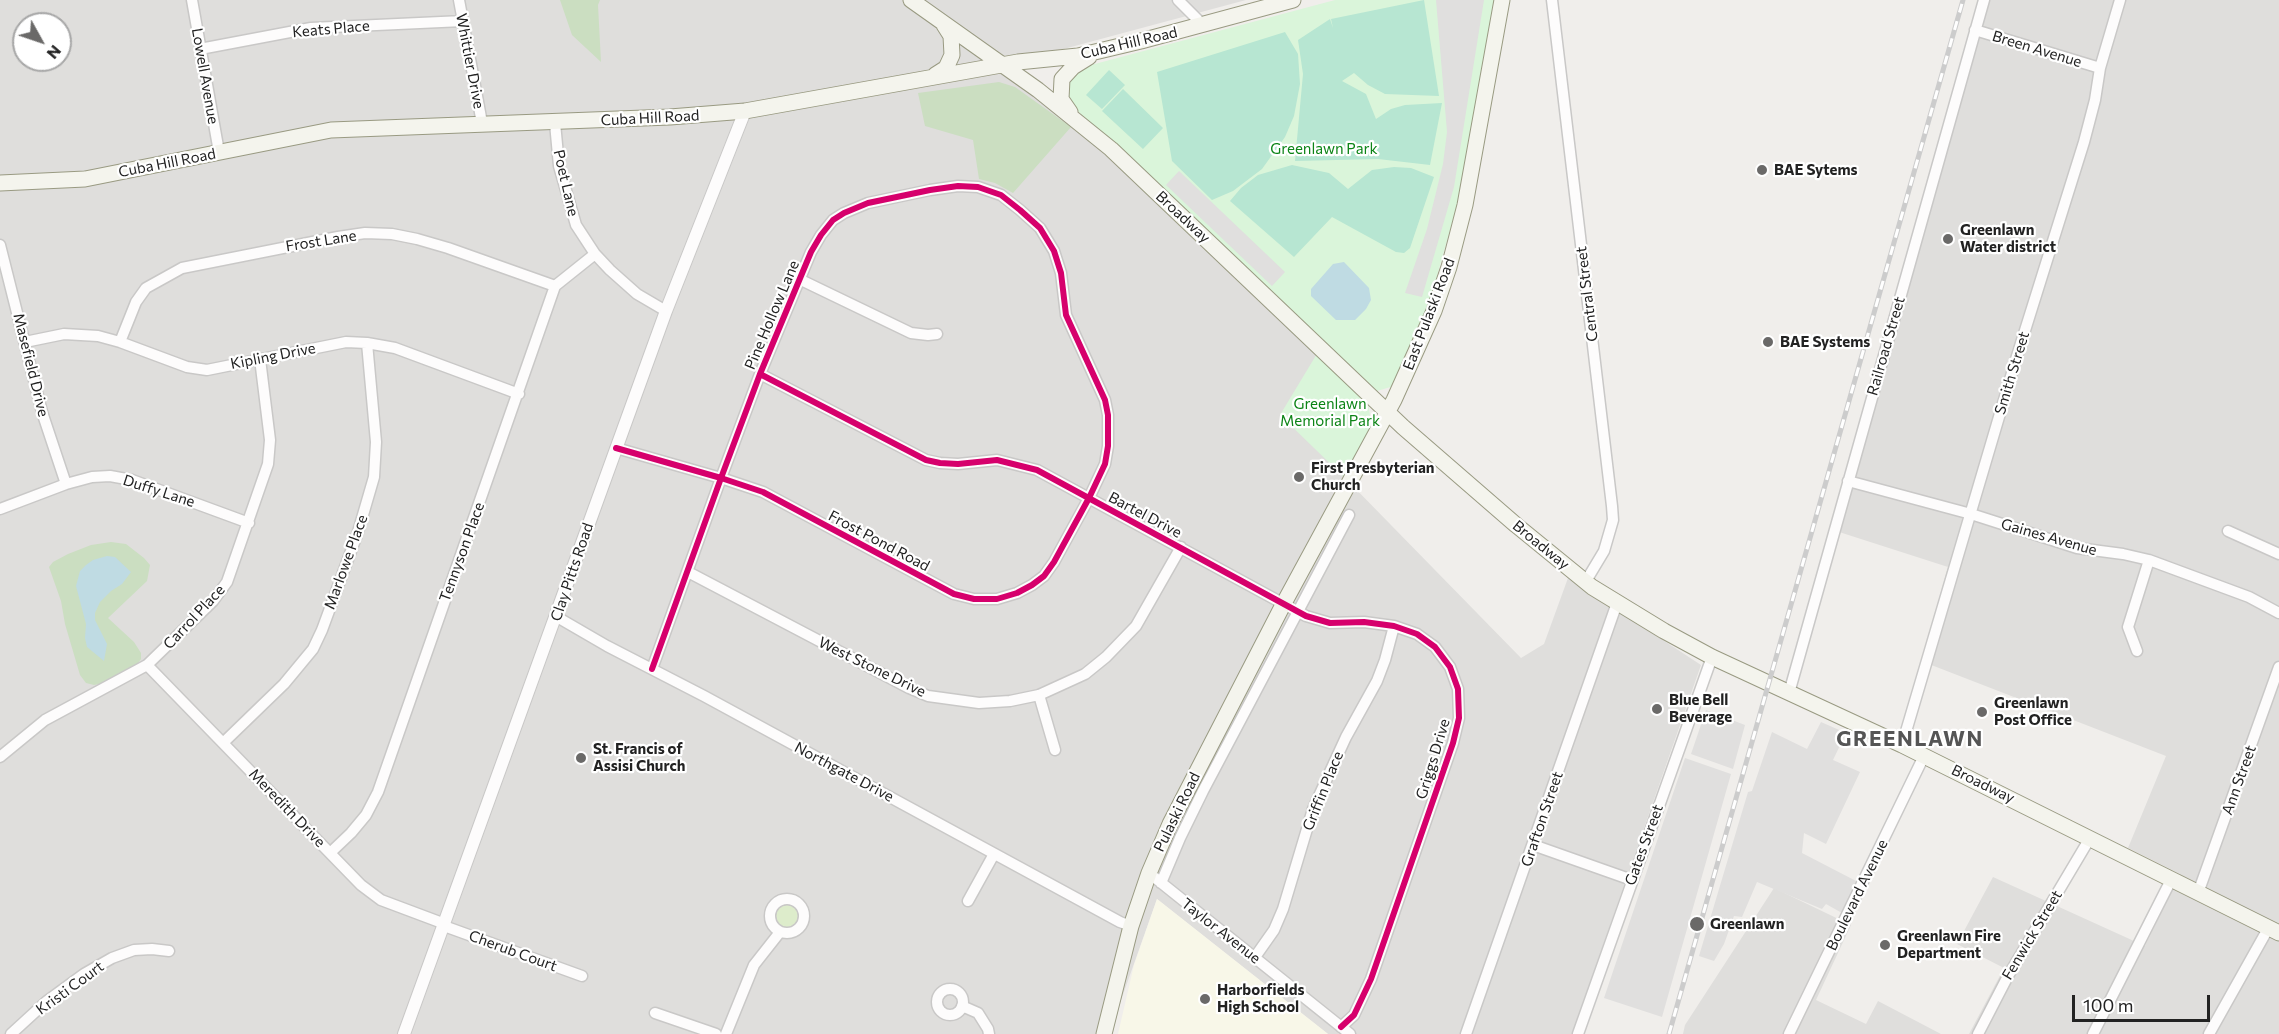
<!DOCTYPE html>
<html>
<head>
<meta charset="utf-8">
<style>
	body { margin:0 }
	#map { position:relative; width:2279px; height:1034px; overflow:hidden; background:#f0eeeb; font-family:Commissioner,sans-serif }
	canvas { display:block }
	.north { position:absolute; left:12px; top:12px; width:60px; height:60px; box-sizing:border-box; background:#fff; border:2px solid #a7a7a7; border-radius:50%; rotate:130deg; font-size:16px; font-weight:700; line-height:24px; text-align:center; color:#222 }
	.north::after { content:''; display:block; margin:auto; width:21px; height:27px; background:#6a6968; clip-path:polygon(50% 0,100% 100%,50% 72%,0 100%) }
	.scale { position:absolute; left:2072px; top:995px; width:138px; height:27px; box-sizing:border-box; border:3px solid #222; border-top:0; padding-left:8px; font-size:18px; line-height:21px; white-space:nowrap; color:#222; -webkit-text-stroke:4px #fff; paint-order:stroke }
</style>
</head>
<body>
<div id="map">
<canvas width="2279" height="1034"></canvas>
<div class="north">N</div>
<div class="scale">100 m</div>
</div>
<script>
const g = document.querySelector('canvas').getContext('2d');
g.lineJoin = 'round';
function paint(path, color) { g.fillStyle = color; g.fill(path, 'evenodd'); }
const shape = rows => new Path2D(rows.map(r => 'M' + r).join(''));
function trace(path, color, width, dash) { g.strokeStyle = color; g.lineWidth = width; g.lineCap = dash ? 'butt' : 'round'; g.setLineDash(dash || []); g.stroke(path); }
function label(font, color, halo, rows, align = 'center') {
  g.font = font + ' Commissioner,sans-serif'; g.lineWidth = 4.5; g.setLineDash([]); g.textBaseline = 'middle'; g.strokeStyle = halo; g.fillStyle = color; for (const [text, x, y, turn = 0] of rows) {
    g.save(); g.translate(x, y); g.rotate((+turn || 0) * Math.PI / 180); g.textAlign = isNaN(turn) ? turn : align; if (halo) g.strokeText(text, 0, 0); g.fillText(text, 0, 0); g.restore();
  }
}
paint(shape([
	[0,0,1246,0,1004,65,1071,123,1318,352,1347,480,1521,658,1544,644,1568,578,1701,665,1572,1034,1328,1034,1157,899,1109,1034,0,1034],
	[24,24,60,24,60,60,24,60],
	[1987,0,2279,0,2279,1034,1969,1034,2004,968,1957,944,1993,877,2145,946,2180,874,2128,848,2166,756,1921,661,1948,567,1836,531],
	[1774,888,1851,925,1816,1000,1866,1024,1878,1001,1941,1034,1683,1034,1685,1025]
]), '#dfdedc');
paint(shape([
	[1157,899,1328,1034,1118,1034,1134,965]
]), '#f8f7e8');
paint(shape([
	'773 916a14 14 0 1 1 28 0a14 14 0 1 1-28 0Z'
]), '#ddeccb');
paint(shape([
	[560,0,600,0,598,5,601,62,572,35],
	[999,82,1015,87,1071,127,1013,193,995,183,979,179,973,140,925,126,918,93],
	[111,542,126,544,144,558,150,565,147,581,108,618,134,642,141,653,141,659,133,670,104,683,94,685,86,683,80,675,65,624,61,601,49,567,53,562,68,554,91,545]
]), '#cbdec1');
paint(shape([
	[1335,0,1495,0,1459,198,1428,308,1394,386,1377,391,1068,102,1064,83,1076,69],
	[1318,352,1367,399,1373,431,1347,480,1280,415]
]), '#daf5da');
paint(shape([
	[1424,0,1439,96,1385,94,1368,85,1354,73,1342,81,1366,94,1376,119,1391,109,1405,105,1442,103,1430,165,1378,159,1295,161,1303,74,1298,40,1330,19,1333,28,1331,19],
	[1285,32,1298,54,1300,84,1294,116,1285,137,1262,169,1233,191,1212,200,1172,161,1157,72],
	[1109,70,1125,85,1102,109,1086,95],
	[1123,89,1163,128,1143,149,1102,111],
	[1292,165,1329,173,1348,189,1372,170,1394,167,1411,168,1434,177,1410,248,1404,253,1396,252,1332,217,1294,257,1230,201,1241,188,1258,175]
]), '#b7e6d2');
paint(shape([
	[1436,0,1484,0,1454,187,1422,297,1405,293,1427,229,1443,164,1447,132],
	[1179,171,1285,272,1272,286,1166,185],
	[1706,710,1745,725,1733,769,1691,754],
	[1821,722,1846,733,1833,760,1860,772,1826,844,1804,833,1802,853,1858,882,1842,913,1826,904,1822,909,1757,882,1742,917,1734,916,1724,944,1714,961,1699,956,1748,792,1752,791,1772,732,1807,749],
	[1685,758,1731,774,1662,1017,1604,998]
]), '#e0dfde');
paint(shape([
	[1344,262,1369,288,1371,300,1366,309,1355,320,1336,320,1311,296,1311,289,1333,264],
	[107,556,115,557,131,572,122,584,111,591,100,602,95,613,95,620,107,644,104,661,87,647,85,638,86,624,76,586,80,571,86,565,93,560]
]), '#bfdbe3');
const minor = shape([
	[192,0,219,152],
	[459,0,482,123],
	[1178,0,1203,25],
	[1552,0,1612,506,1613,520,1604,551,1586,581],
	[1975,30,2100,68],
	[200,49,311,28,463,21],
	[555,123,559,166,576,225,595,254,610,270,637,294,666,311],
	[0,245,42,412,66,484],
	[801,280,911,333,928,335,937,334],
	[25,342,64,334,98,336,120,342,187,367,207,370,346,342,367,343,395,348,519,394],
	[120,342,136,302,146,288,182,268,338,237,365,233,392,234,417,239,448,248,555,286],
	[760,374,926,460,940,463,958,464,997,460,1037,470,1306,616,1330,623,1364,622,1394,626,1417,634,1435,647,1450,667,1458,689,1459,718,1453,743,1371,979,1354,1015,1341,1027],
	[616,448,721,478,763,492,954,594,974,599,997,599,1017,593,1032,585,1044,576,1054,562,1089,498,1105,464,1108,446,1108,415,1105,400,1066,315,1061,273,1054,251,1040,228,1020,210,1001,195,978,187,958,186,930,190,868,203,844,213,833,220,821,235,811,252,760,374,721,478,652,669],
	[1848,481,1971,514,2077,548,2123,554,2149,560,2249,597,2279,613],
	[0,509,66,484,92,477,110,476,132,480,249,523],
	[2228,531,2279,554],
	[688,572,909,688,928,696,979,703,1010,701,1039,695,1085,674,1106,657,1136,626,1181,547],
	[557,617,607,646,704,696,1120,922,1131,926],
	[2137,651,2128,627,2149,560],
	[147,665,361,885,381,900,445,924],
	[1789,693,1984,0],
	[1039,695,1055,750],
	[223,743,284,684,313,649,322,630,358,532,374,477,376,442,367,343],
	[1902,745,2017,356,2084,142,2095,100,2100,68,2120,0],
	[0,757,45,720,147,665,213,601,227,582,268,464,270,440,260,359],
	[1533,845,1632,880],
	[330,853,351,833,366,815,378,792,555,286,595,254],
	[1149,873,1350,1034],
	[1161,883,1180,838,1203,791,1349,515],
	[2198,893,2279,667],
	'770 916a17 17 0 1 1 34 0a17 17 0 1 1-34 0Z',
	[968,901,994,854],
	[444,926,582,976],
	[1255,957,1274,930,1283,909,1313,809,1346,737,1377,681,1385,660,1394,626],
	'937 1002a13 13 0 1 1 26 0a13 13 0 1 1-26 0Z',
	[962,1006,978,1013,988,1029,989,1034],
	[655,1013,716,1034],
	[11,1034,47,1001,84,974,112,958,134,950,152,949,169,951],
	[726,1034,754,965,780,932],
	[1466,1034,1617,603],
	[1578,1034,1712,657],
	[1789,1034,1924,756],
	[1978,1034,2008,976,2090,838],
	[2093,1034,2171,880],
	[2209,1034,2269,927]
]);
const tertiary = shape([
	[404,1034,666,311,745,111]
]);
const secondary = shape([
	[911,0,1038,90,1111,149,1403,427,1516,525,1592,587,1664,631,1712,657,1902,745,2279,933],
	[935,75,946,68,952,55,951,36,944,25],
	[1070,112,1061,99,1062,79,1073,67,1089,57],
	[0,183,85,179,331,130,670,117,745,111,1018,62,1078,56,1141,41,1293,0],
	[1104,1034,1131,926,1149,873,1170,824,1284,603,1394,400,1434,311,1449,267,1465,205,1502,0]
]);
trace(minor, '#c9c8c7', 13);
trace(tertiary, '#c9c8c7', 14);
trace(secondary, '#999a82', 17);
trace(minor, '#fdfcfc', 10);
trace(tertiary, '#fdfcfc', 12);
trace(secondary, '#f4f4ed', 15);
const rail = shape([
	[1669,1034,1963,0]
]);
trace(rail, '#ccc', 5);
trace(rail, '#fff', 3, [9]);
trace(shape([
	[760,374,926,460,940,463,958,464,997,460,1037,470,1306,616,1330,623,1364,622,1394,626,1417,634,1435,647,1450,667,1458,689,1459,718,1453,743,1371,979,1354,1015,1341,1027],
	[616,448,721,478,763,492,954,594,974,599,997,599,1017,593,1032,585,1044,576,1054,562,1089,498,1105,464,1108,446,1108,415,1105,400,1066,315,1061,273,1054,251,1040,228,1020,210,1001,195,978,187,958,186,930,190,868,203,844,213,833,220,821,235,811,252,760,374,721,478,652,669]
]), '#d6006c', 6);
for (const [x, y, r, color] of [
	[1762,170,6,"#6a6968"],
	[1948,239,6,"#6a6968"],
	[1768,342,6,"#6a6968"],
	[1299,477,6,"#6a6968"],
	[1657,709,6,"#6a6968"],
	[1982,712,6,"#6a6968"],
	[581,758,6,"#6a6968"],
	[1697,924,8,"#6a6968"],
	[1885,945,6,"#6a6968"],
	[1205,999,6,"#6a6968"]
]) { const dot = new Path2D(); dot.arc(x, y, r, 0, 2 * Math.PI); g.fillStyle = color; g.fill(dot); trace(dot, '#fff', 2); }
label('15px', '#222', '#fff', [
	["Keats Place",331,29,-5],
	["Cuba Hill Road",1129,43,-13],
	["Breen Avenue",2037,49,17],
	["Whittier Drive",470,61,79],
	["Lowell Avenue",205,76,80],
	["Cuba Hill Road",650,118,-3],
	["Cuba Hill Road",167,163,-11],
	["Poet Lane",566,183,77],
	["Broadway",1183,217,43],
	["Frost Lane",321,241,-9],
	["Central Street",1587,294,-97],
	["East Pulaski Road",1429,314,-69],
	["Pine Hollow Lane",772,315,-67],
	["Railroad Street",1886,346,-74],
	["Kipling Drive",273,356,-11],
	["Masefield Drive",31,365,76],
	["Smith Street",2012,373,-73],
	["Duffy Lane",159,491,18],
	["Bartel Drive",1145,515,28],
	["Gaines Avenue",2049,537,16],
	["Frost Pond Road",879,541,28],
	["Broadway",1541,545,39],
	["Tennyson Place",462,552,-70],
	["Marlowe Place",346,562,-70],
	["Clay Pitts Road",572,572,-71],
	["Carrol Place",194,617,-47],
	["West Stone Drive",872,667,26],
	["Griggs Drive",1433,759,-73],
	["Northgate Drive",844,772,28],
	["Ann Street",2239,780,-70],
	["Broadway",1983,784,26],
	["Griffin Place",1323,791,-68],
	["Meredith Drive",287,808,46],
	["Pulaski Road",1177,812,-64],
	["Grafton Street",1542,819,-71],
	["Gates Street",1644,845,-70],
	["Boulevard Avenue",1857,895,-64],
	["Taylor Avenue",1221,931,38],
	["Fenwick Street",2032,935,-59],
	["Cherub Court",513,951,20],
	["Kristi Court",70,988,-36]
]);
label('15px', '#0c8416', '#fff', [
	["Greenlawn Park",1324,149],
	["Greenlawn",1330,404],
	["Memorial Park",1330,421]
]);
label('bold 15px', '#222', '#fff', [
	["BAE Sytems",1774,170],
	["Greenlawn",1960,230],
	["Water district",1960,247],
	["BAE Systems",1780,342],
	["First Presbyterian",1311,468],
	["Church",1311,485],
	["Blue Bell",1669,700],
	["Beverage",1669,717],
	["Greenlawn",1994,703],
	["Post Office",1994,720],
	["St. Francis of",593,749],
	["Assisi Church",593,766],
	["Greenlawn",1710,924],
	["Greenlawn Fire",1897,936],
	["Department",1897,953],
	["Harborfields",1217,990],
	["High School",1217,1007]
], 'left');
g.letterSpacing = '1.5px';
label('bold 21px', '#555', '#fff', [
	["GREENLAWN",1910,739]
]);
g.letterSpacing = '0px';
</script>
</body>
</html>
